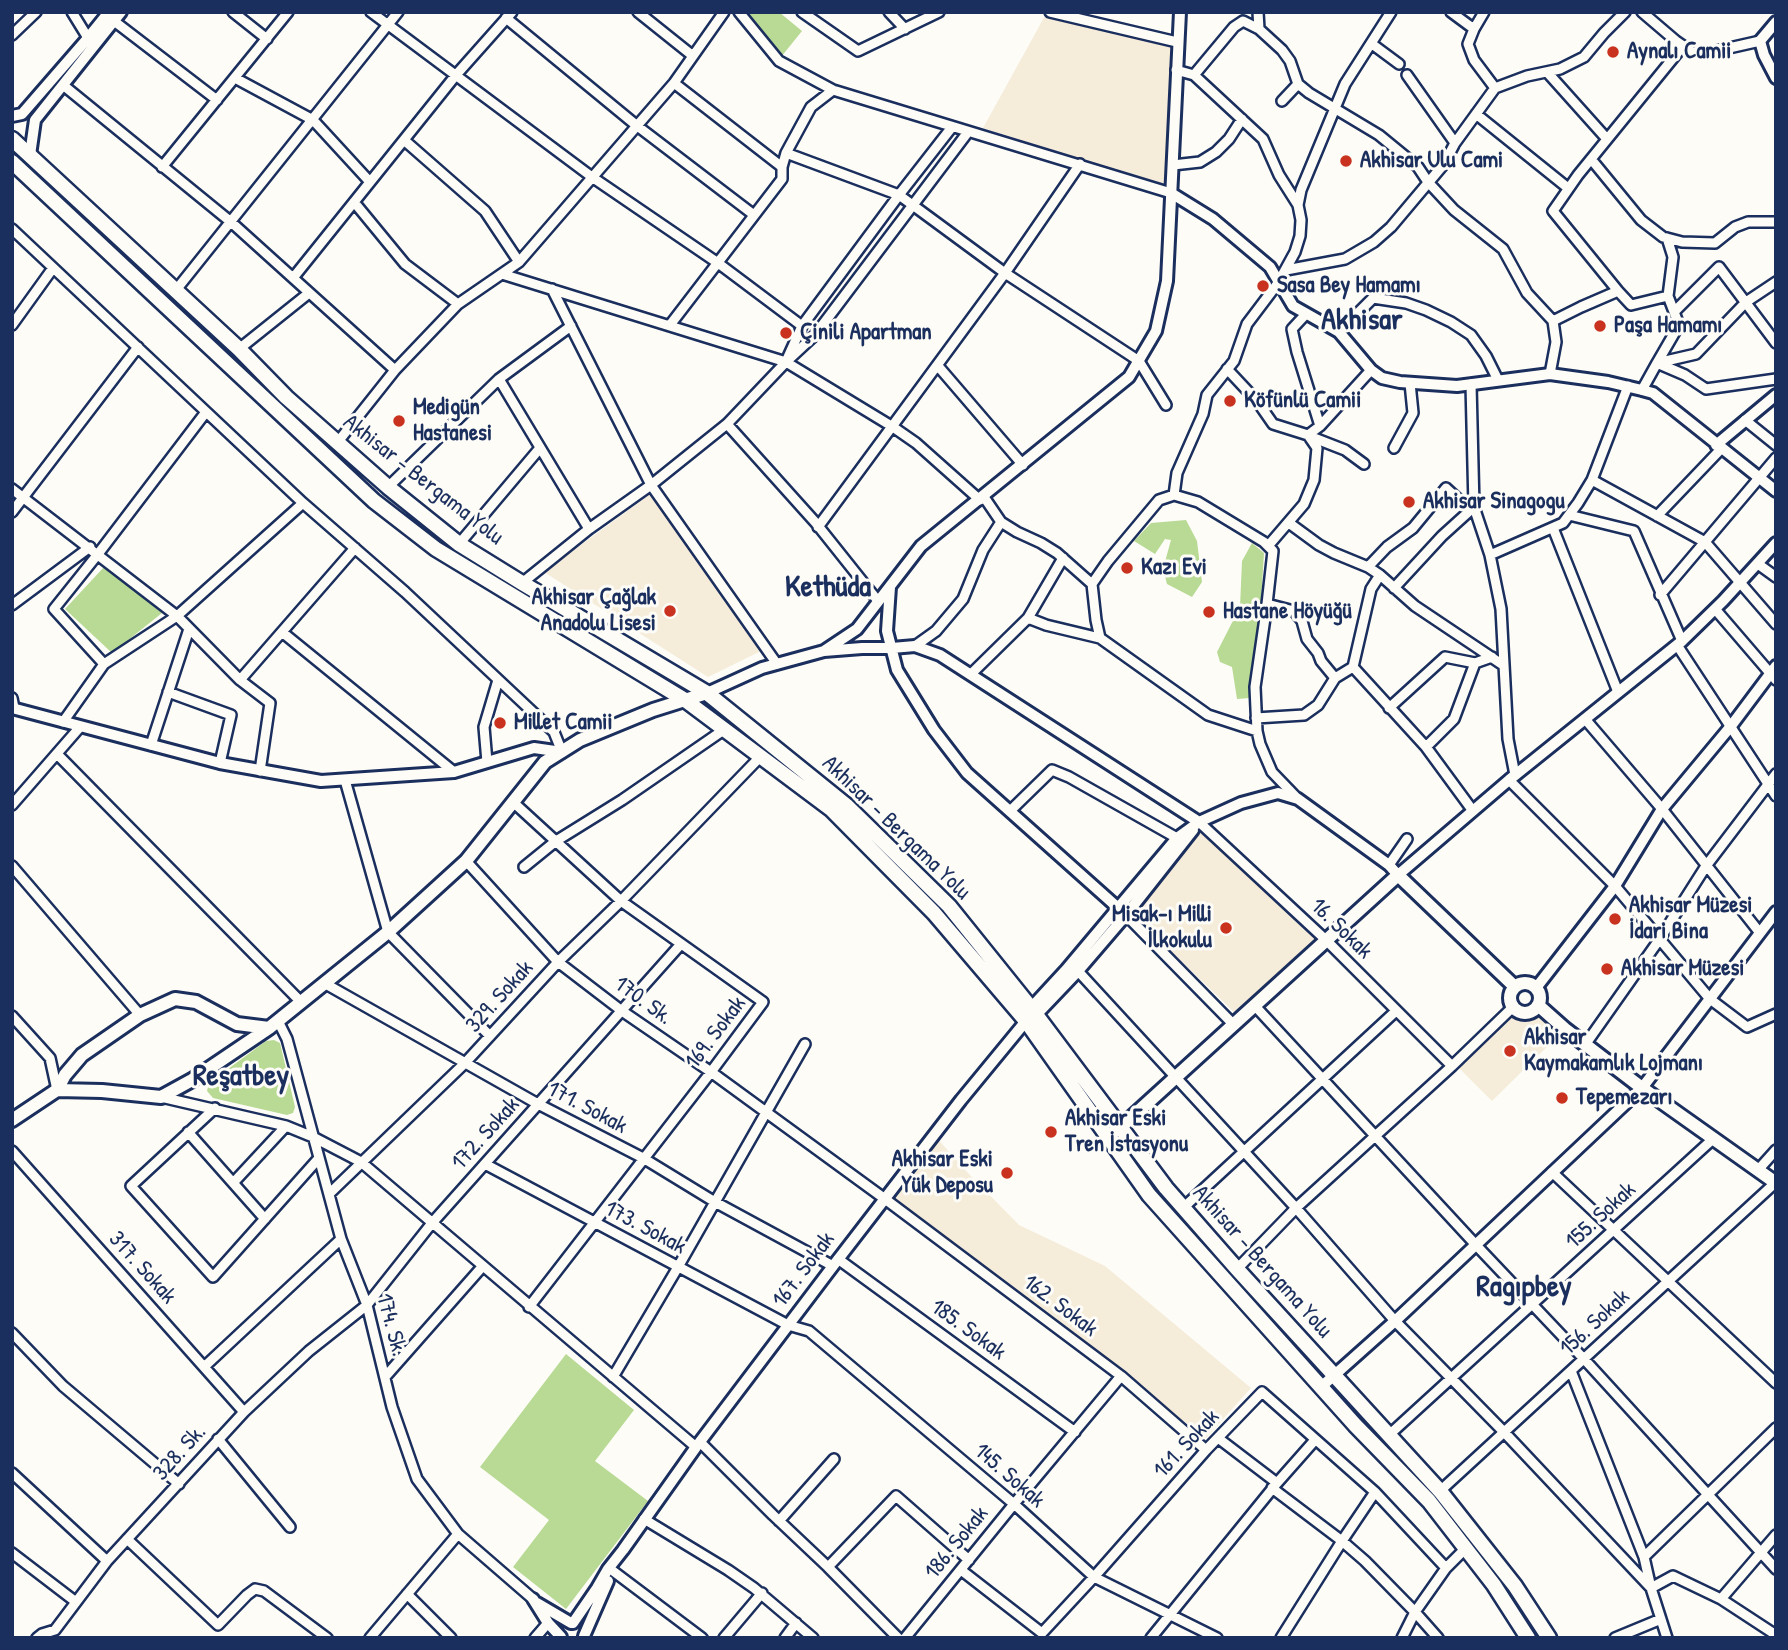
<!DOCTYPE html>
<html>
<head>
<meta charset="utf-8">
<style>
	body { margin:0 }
	#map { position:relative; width:1788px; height:1650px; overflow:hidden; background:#fdfcf7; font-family:"Patrick Hand",sans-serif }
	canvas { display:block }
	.frame { position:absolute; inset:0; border:14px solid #1b2f5e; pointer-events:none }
</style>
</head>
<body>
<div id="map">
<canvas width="1788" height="1650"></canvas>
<div class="frame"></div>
</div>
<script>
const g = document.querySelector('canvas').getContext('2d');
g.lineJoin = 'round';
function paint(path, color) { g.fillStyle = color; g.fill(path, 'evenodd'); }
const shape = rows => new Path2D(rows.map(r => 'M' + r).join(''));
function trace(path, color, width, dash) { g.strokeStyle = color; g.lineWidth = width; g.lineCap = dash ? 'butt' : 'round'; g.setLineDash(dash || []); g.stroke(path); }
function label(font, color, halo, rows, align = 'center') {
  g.font = font + ' "Patrick Hand",sans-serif'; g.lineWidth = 6; g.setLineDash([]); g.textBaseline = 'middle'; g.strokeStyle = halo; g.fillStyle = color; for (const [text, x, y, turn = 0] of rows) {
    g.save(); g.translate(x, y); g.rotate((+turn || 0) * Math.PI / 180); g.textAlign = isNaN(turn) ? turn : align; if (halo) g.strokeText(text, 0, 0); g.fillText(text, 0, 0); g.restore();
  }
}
paint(shape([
	[1046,14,1175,44,1167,186,983,128],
	[652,493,763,650,708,677,544,572],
	[1201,828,1319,942,1236,1014,1133,914],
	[1539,1011,1561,1033,1492,1101,1459,1068,1515,1012,1526,1017,1532,1016],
	[935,1136,968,1173,1019,1225,1105,1266,1251,1388,1206,1438,885,1199]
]), '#f5ecda');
paint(shape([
	[744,12,779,12,802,31,781,57],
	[1186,520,1197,541,1202,582,1192,597,1167,584,1163,569,1171,540,1165,539,1155,554,1134,541,1151,523],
	[1252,543,1264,553,1259,633,1255,671,1249,698,1237,699,1232,667,1220,662,1217,652,1240,607,1242,561],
	[104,567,162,613,112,653,65,609],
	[274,1040,280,1043,295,1107,293,1113,287,1115,213,1098,207,1091,209,1083,266,1041],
	[566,1354,634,1410,595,1461,648,1501,566,1609,513,1567,549,1520,480,1467]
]), '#b8da94');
const minor = shape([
	[72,12,88,38],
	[233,12,267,39],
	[371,12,592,177,718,263,802,326],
	[638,12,693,56],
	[739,12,779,61,833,90,1171,193],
	[802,12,858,51,939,12],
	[889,12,905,29],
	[1050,12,1177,42],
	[1258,12,1259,29,1282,50,1290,61,1298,84,1309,93,1379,135,1418,167,1428,182,1454,210,1503,249,1527,293,1553,321,1556,342,1550,374],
	[1451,12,1474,29],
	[1484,12,1474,29,1468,44,1474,60,1495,88],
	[1642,12,1676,41,1692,52,1707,53,1760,41],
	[506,18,636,125,754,215],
	[114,21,217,100],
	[12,35,36,12],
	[1372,44,1399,64],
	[1683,46,1578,175,1553,211,1618,291,1631,305,1668,296,1679,325,1657,363,1685,375,1706,389,1776,379],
	[1176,70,1194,75,1263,139,1279,175,1298,205],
	[1547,72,1607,139],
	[1194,75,1234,27,1243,21,1259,29],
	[1407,75,1455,143],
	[235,78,313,120,370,182],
	[674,83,782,167],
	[63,85,231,222,395,370],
	[1282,101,1298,84],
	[1476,114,1568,188],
	[404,140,485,211,519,262],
	[786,153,899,195,1005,273,1139,361,1166,405],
	[1591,159,1641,220,1663,237,1682,242,1715,243,1735,227,1748,222,1776,222],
	[1173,165,1200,162,1216,152,1229,139,1242,119],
	[162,167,288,12],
	[354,202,405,264,458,304],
	[12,229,303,503,405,592,554,732,562,752],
	[1667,238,1673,257,1668,296],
	[1286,270,1345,259,1374,242,1391,227,1444,164,1455,143,1495,88,1527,76,1560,69,1584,57,1604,33,1625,12],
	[502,274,786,362,893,427,916,443,980,500],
	[293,278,456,75,512,12],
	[552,289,651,485,777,664],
	[176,290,398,12],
	[1674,312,1719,267,1776,343],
	[1306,314,1292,329,1297,352,1320,426],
	[1553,321,1581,307,1618,291],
	[12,325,53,268],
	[670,325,782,179,782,167,786,153,811,107,833,90],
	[1339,332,1373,298,1406,303,1426,310,1451,322,1471,335,1486,356,1498,380],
	[239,349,309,293],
	[788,357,802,326,899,195,952,127],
	[938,366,1023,465],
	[1227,369,1257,401,1273,424,1308,435,1317,448,1314,480,1304,504,1268,546],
	[499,379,589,529],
	[1471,384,1474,507,1490,555,1501,609,1508,739,1515,775],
	[1642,390,1657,363,1696,354,1746,302,1776,282],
	[206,412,98,554,54,609,104,664,177,616,303,503],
	[1745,420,1776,445],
	[727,424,815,522,878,601],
	[1308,435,1320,426,1371,370],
	[1309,436,1345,450,1364,464],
	[337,443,395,370,458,304,519,262,674,83,724,12],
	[1394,448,1413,413,1410,383],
	[1592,480,1705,542,1776,624],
	[388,487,499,379,571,326],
	[12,489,177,616,240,680,270,703,260,771],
	[1174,495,1177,473,1203,414,1207,395,1234,361,1247,324,1278,283,1295,252,1300,236,1301,220,1298,205,1301,190,1345,84,1391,12],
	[984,497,1001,522,1017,532,1041,543,1057,553,1092,584],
	[12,512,138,347],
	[1569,515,1634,531,1682,641],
	[1657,516,1721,449],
	[1289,523,1319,545,1334,553,1368,567,1380,575,1415,606,1503,665],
	[818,527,1005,273,1080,164],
	[1553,528,1618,692],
	[459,544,540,448],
	[1490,555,1563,523,1578,503,1592,480,1628,386],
	[1758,564,1776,577],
	[1368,567,1387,547,1413,528,1446,488,1470,510],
	[522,583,589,529,651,485,727,424,786,362,815,335,968,132],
	[1394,588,1442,536,1474,507],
	[1660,595,1776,458],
	[1267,604,1294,611,1302,621,1307,639,1318,653,1321,661,1335,678],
	[12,605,90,547],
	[1715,609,1776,680],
	[1028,618,1046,625,1100,638],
	[282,632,454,772],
	[1677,645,1776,796],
	[915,646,936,631,963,599,983,550,1001,522],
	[1353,667,1426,747,1473,811],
	[971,674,1028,618,1063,558],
	[240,680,355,548],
	[168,692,231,715,220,763],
	[12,698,14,708],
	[1389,708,1445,657,1475,663,1492,657],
	[1256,718,1304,715,1318,705,1335,678,1353,667,1371,589,1380,575],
	[1585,719,1662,809,1760,933],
	[63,722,104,664],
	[1257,731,1208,715,1100,638,1096,620,1092,584,1108,561,1159,500,1174,495,1198,502,1264,542,1273,551,1267,604,1255,687,1257,731,1260,744,1272,772,1298,799],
	[151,745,189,629],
	[1426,747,1454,719,1475,663],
	[57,754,301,1002],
	[487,762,484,727,498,680],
	[345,780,388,932,490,1036],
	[1509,780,1615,886,1710,999,1747,1027,1776,1014],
	[513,802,621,901,763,1002,711,1072,529,1307],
	[12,805,80,727],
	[1010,811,1052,770,1069,777,1177,838],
	[1199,822,1327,941,1452,1066],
	[466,861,558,962,622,1011,711,1072,885,1199,1121,1376,1206,1450],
	[1389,865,1407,839],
	[12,866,140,1015],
	[524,867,556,841,622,800,725,729],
	[1126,915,1234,1025],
	[1078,971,1296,1208,1395,1321,1504,1432,1651,1588,1673,1576,1721,1599,1776,1635],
	[324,983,538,1104,643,1158,715,1202,833,1266],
	[1255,1006,1476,1245,1584,1359,1776,1569],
	[12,1016,50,1058,57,1090],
	[278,1021,287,1039,341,1239,367,1305,392,1407,417,1479,458,1534,533,1599],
	[1585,1045,1659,940,1706,866,1776,774],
	[161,1097,286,1126,313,1137,361,1162,696,1447],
	[215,1108,131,1186,213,1277,319,1158],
	[188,1132,265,1219],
	[12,1151,244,1412],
	[485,1164,788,1325,809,1331,1014,1504,1094,1577,1217,1638],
	[1758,1170,1776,1150],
	[1552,1172,1776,1383],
	[233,1183,286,1126],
	[329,1194,465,1063,558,962,621,901,761,756],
	[1183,1208,1396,1011],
	[838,1259,1075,1432],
	[1237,1269,1296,1208,1452,1066,1513,1007],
	[12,1333,63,1386,179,1484],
	[204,1367,341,1239],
	[1571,1371,1644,1557,1651,1588,1667,1638],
	[385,1377,482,1267],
	[613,1377,678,1267,805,1044],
	[1389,1435,1714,1138],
	[1218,1438,1277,1483],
	[218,1439,290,1527],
	[700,1442,773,1515,828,1567,898,1638],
	[12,1473,107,1561],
	[1272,1488,1342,1541,1365,1561,1415,1612,1438,1638],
	[1440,1491,1775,1183],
	[644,1519,728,1570,754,1588,813,1638],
	[779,1521,834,1459],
	[127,1539,218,1625,247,1595,255,1589,264,1591,327,1638],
	[12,1553,76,1602],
	[1644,1557,1776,1428],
	[828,1567,896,1496,969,1560],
	[961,1570,1042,1633,1094,1577,1206,1450,1262,1392,1375,1492,1446,1568],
	[613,1571,702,1638],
	[407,1594,451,1638],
	[1721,1599,1776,1535],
	[37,1638,42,1634,55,1630,107,1561,244,1412,309,1351,367,1305,432,1223,681,944],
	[370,1638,458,1534],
	[535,1638,548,1623],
	[724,1638,762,1593],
	[785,1638,796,1623],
	[905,1638,1014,1504,1121,1376],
	[1151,1638,1277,1483,1315,1440],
	[1281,1638,1342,1541,1375,1492],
	[1402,1638,1415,1612,1446,1568,1465,1549],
	[1615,1638,1661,1619]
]);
const tertiary = shape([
	[1776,22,1760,41,1764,55,1776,78],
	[12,116,22,114,88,38,109,12],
	[30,155,35,120,121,12],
	[1171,193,1213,219,1270,267,1293,306,1339,332,1371,370,1382,378,1400,382,1457,386,1550,374,1608,382,1642,390,1653,393,1776,491],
	[1716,445,1776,395],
	[890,587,887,631,897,670,934,730,967,773,1126,915],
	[824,651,857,629,921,546,1129,377,1156,331,1167,281,1180,12],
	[707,693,762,668,824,651,862,648,892,648,915,646,940,655,1199,822],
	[12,708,220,763,321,781,454,772,534,748,562,752],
	[1536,988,1615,886,1662,809,1731,726,1776,666],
	[1030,1019,1037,1014,1078,971,1126,915,1193,830],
	[1321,1387,1395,1321,1642,1088,1776,912],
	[533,1599,548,1623,561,1637],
	[537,1603,571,1623],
	[573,1623,597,1588,608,1569,623,1550,696,1447,833,1266,961,1100,1026,1021,1031,1008,1066,970,1177,838,1199,822,1241,803,1278,793,1298,799,1389,865,1398,875,1509,780,1682,641,1723,601,1776,543],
	[584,1636,608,1581]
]);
const secondary = shape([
	'1510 998a15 15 0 1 1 30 0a15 15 0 1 1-30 0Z',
	[1538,1005,1565,1029,1642,1088,1776,1183],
	[57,1090,102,1091,161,1097,192,1080,269,1028,388,932,466,861,545,762,580,740,653,710,707,693],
	[12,1120,57,1090,65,1075,82,1055,140,1015,175,999,196,1002,237,1024,269,1028],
	[1107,1137,1121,1127,1398,875,1515,987]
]);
const primary = shape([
	[12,139,239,349,286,397,388,487,459,544,522,583,707,693,847,806,949,906,1031,1008,1166,1188,1237,1269,1440,1491,1515,1586,1549,1638],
	[12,162,374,501,436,549,685,700,832,810,934,913,1026,1021,1149,1195,1355,1425,1429,1501,1494,1585,1528,1638]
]);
trace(minor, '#1b2f5e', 14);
trace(tertiary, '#1b2f5e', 16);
trace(secondary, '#1b2f5e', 18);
trace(primary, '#1b2f5e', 19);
trace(minor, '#fdfcf7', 9);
trace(tertiary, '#fdfcf7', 10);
trace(secondary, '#fdfcf7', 12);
trace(primary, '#fdfcf7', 14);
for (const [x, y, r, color] of [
	[1613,52,7,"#c8321e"],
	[1346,161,7,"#c8321e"],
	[1263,286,7,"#c8321e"],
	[1600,326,7,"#c8321e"],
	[786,333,7,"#c8321e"],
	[1230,401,7,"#c8321e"],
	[399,421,7,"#c8321e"],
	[1409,502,7,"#c8321e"],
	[1127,568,7,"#c8321e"],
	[670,611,7,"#c8321e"],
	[1209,612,7,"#c8321e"],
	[500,723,7,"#c8321e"],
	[1615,919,7,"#c8321e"],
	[1226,928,7,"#c8321e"],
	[1607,969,7,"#c8321e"],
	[1510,1051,7,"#c8321e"],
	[1562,1098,7,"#c8321e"],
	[1051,1132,7,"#c8321e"],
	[1007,1173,7,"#c8321e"]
]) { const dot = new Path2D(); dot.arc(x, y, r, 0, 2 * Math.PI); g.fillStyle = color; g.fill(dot); trace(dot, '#fdfcf7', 2.5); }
label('bold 23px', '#1b2f5e', '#fdfcf7', [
	["Aynalı Camii",1627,52],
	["Akhisar Ulu Cami",1360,161],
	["Sasa Bey Hamamı",1277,286],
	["Paşa Hamamı",1614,326],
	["Çinili Apartman",800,333],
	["Köfünlü Camii",1244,401],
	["Medigün",413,408],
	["Hastanesi",413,434],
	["Akhisar Sinagogu",1423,502],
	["Kazı Evi",1141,568],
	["Akhisar Çağlak",656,598,"right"],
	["Anadolu Lisesi",656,624,"right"],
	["Hastane Höyüğü",1223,612],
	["Millet Camii",514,723],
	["Akhisar Müzesi",1629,906],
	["İdari Bina",1629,932],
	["Misak-ı Milli",1212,915,"right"],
	["İlkokulu",1212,941,"right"],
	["Akhisar Müzesi",1621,969],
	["Akhisar",1524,1038],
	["Kaymakamlık Lojmanı",1524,1064],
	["Tepemezarı",1576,1098],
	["Akhisar Eski",1065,1119],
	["Tren İstasyonu",1065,1145],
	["Akhisar Eski",993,1160,"right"],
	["Yük Deposu",993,1186,"right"]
], 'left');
label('23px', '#1b2f5e', '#fdfcf7', [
	["Akhisar - Bergama Yolu",423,480,38],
	["Akhisar - Bergama Yolu",896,828,44],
	["16. Sokak",1341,929,44],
	["329. Sokak",500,997,-48],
	["170. Sk.",643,1001,36],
	["169. Sokak",716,1033,-53],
	["171. Sokak",587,1108,28],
	["172. Sokak",486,1134,-48],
	["155. Sokak",1601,1216,-43],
	["173. Sokak",645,1228,28],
	["Akhisar - Bergama Yolu",1262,1262,48],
	["317. Sokak",142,1268,48],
	["167. Sokak",804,1270,-53],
	["162. Sokak",1060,1306,37],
	["156. Sokak",1595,1323,-43],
	["174. Sk.",391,1325,75],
	["185. Sokak",968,1330,36],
	["161. Sokak",1187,1444,-47],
	["328. Sk.",180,1453,-48],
	["145. Sokak",1009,1476,41],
	["186. Sokak",957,1543,-51]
]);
label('bold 30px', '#1b2f5e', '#fdfcf7', [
	["Akhisar",1362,321],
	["Kethüda",828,588],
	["Reşatbey",241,1077],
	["Ragıpbey",1524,1288]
]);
</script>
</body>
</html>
